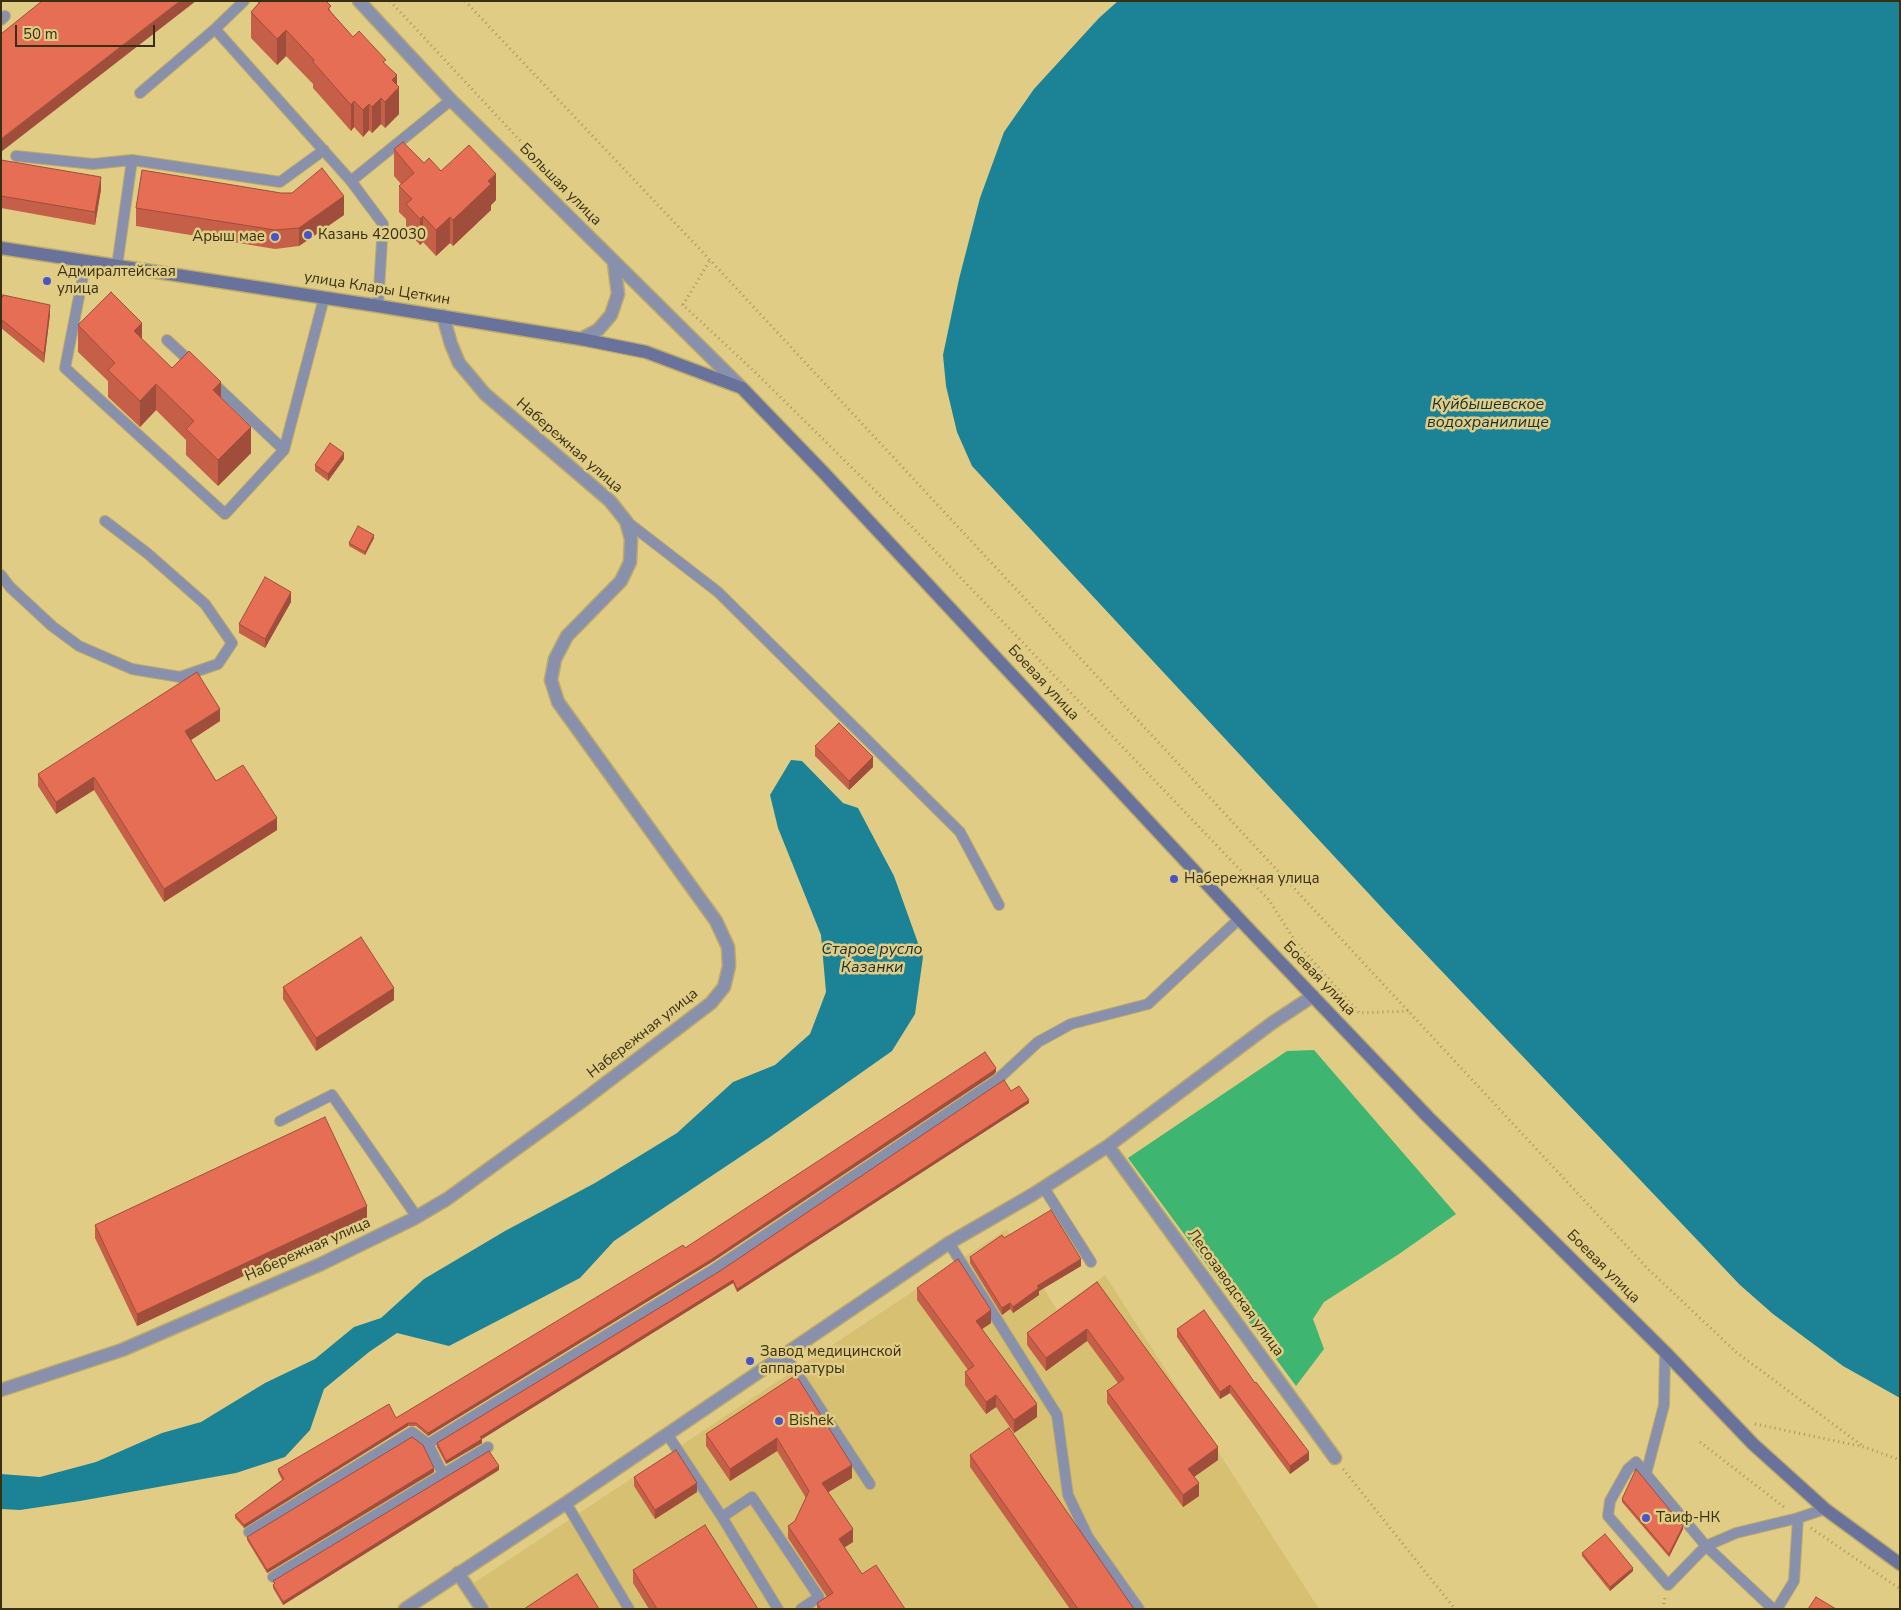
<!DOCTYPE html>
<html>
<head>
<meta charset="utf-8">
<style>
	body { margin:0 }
	#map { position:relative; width:1901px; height:1610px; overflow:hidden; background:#e0cc85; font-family:"Nunito Sans",sans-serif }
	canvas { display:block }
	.frame { position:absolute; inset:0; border:2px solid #393013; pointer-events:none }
	.scale { position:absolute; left:15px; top:25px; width:140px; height:22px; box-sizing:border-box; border:2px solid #393013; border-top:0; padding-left:6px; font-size:15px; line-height:18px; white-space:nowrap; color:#393013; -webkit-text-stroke:4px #e0cc85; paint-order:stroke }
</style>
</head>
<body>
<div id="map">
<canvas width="1901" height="1610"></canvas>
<div class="frame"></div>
<div class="scale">50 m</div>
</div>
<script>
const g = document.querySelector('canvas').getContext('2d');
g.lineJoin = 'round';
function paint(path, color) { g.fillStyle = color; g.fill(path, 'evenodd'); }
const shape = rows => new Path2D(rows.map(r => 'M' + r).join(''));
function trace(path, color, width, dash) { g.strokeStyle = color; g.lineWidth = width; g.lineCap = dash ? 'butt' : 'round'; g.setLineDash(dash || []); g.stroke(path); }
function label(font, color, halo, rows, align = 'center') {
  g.font = font + ' "Nunito Sans",sans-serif'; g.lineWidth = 5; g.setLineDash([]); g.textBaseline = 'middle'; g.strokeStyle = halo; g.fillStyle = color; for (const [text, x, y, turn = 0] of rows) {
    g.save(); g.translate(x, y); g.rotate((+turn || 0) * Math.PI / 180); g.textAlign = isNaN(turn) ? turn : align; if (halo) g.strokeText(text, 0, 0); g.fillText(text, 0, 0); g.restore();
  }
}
paint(shape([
	[1007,1229,1057,1310,1105,1275,1319,1609,492,1609,474,1583]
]), '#d7c071');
paint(shape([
	[1314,1050,1456,1214,1399,1254,1324,1302,1313,1319,1324,1349,1296,1386,1128,1158,1287,1051]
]), '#3eb570');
paint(shape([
	[1118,1,1900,1,1900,1398,1843,1366,1773,1314,1740,1285,1396,923,972,466,957,432,946,386,943,355,959,279,980,198,1004,132,1034,89,1099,18],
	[791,760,802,761,843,803,858,808,894,876,923,957,915,1014,892,1051,770,1137,614,1241,580,1278,449,1346,397,1333,369,1352,324,1389,310,1430,285,1457,236,1473,80,1501,20,1510,1,1509,1,1474,40,1477,96,1462,162,1433,201,1422,265,1383,315,1359,354,1327,381,1318,424,1279,505,1231,595,1183,677,1133,733,1082,775,1065,810,1034,826,992,821,935,778,828,770,795]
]), '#1c8397');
const service = shape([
	[244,1,215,29,351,181],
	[1,20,5,16],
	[140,93,215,29],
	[16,156,93,164,132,160],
	[86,261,65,368,225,514,284,450,324,298],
	[117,266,132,160,280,182,324,150],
	[378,306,383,224,351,181,451,100],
	[167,340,194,365],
	[212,382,284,450],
	[626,521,718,592,960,832,999,905],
	[1,575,10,587,52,626,79,646,132,669,180,677,218,664,232,643,205,604,147,553,105,521],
	[280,1121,332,1095,417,1217],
	[1044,1188,1091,1262],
	[949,1243,1057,1415,1068,1495,1088,1537,1139,1609],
	[1665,1352,1664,1405,1646,1474,1706,1546,1736,1533,1798,1518,1825,1509],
	[785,1355,870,1484],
	[667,1434,722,1517,778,1609],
	[428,1444,716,1268,997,1080,1038,1042,1071,1024,1148,1004,1239,919],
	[1646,1474,1636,1462,1628,1469,1610,1501,1608,1516,1668,1585,1706,1546,1773,1609],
	[566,1503,629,1609],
	[722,1517,752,1497,819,1597,801,1609],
	[249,1532,412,1432,428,1444,443,1474],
	[273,1577,488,1447],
	[1777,1609,1794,1581,1798,1518]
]);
const minor = shape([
	[1108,1146,1335,1458],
	[1,1390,122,1350,321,1264,413,1219,447,1199,581,1102,711,1003,724,987,729,966,728,947,716,921,558,702,551,680,555,659,567,636,621,581,630,562,631,539,626,521,610,501,485,394,459,363,451,344,443,316],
	[458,1573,482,1609],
	[405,1609,566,1503,949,1243,1032,1195,1108,1146,1272,1023,1313,996]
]);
const tertiary = shape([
	[359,1,451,100,742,388],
	[581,339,598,330,611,315,618,294,614,263]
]);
const secondary = shape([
	[1,248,378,306,581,339,646,352,742,388,824,473,1244,924,1428,1117,1665,1352,1753,1444,1825,1509,1900,1564]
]);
trace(service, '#bbaa6c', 12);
trace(minor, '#bbaa6c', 15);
trace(tertiary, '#bbaa6c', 15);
trace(secondary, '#bbaa6c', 15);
trace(shape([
	[390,1,565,189],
	[465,1,710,260,1648,1269,1736,1352,1864,1447],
	[682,304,756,373,916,531,1269,900,1295,941,1359,1013,1409,1011],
	[683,305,710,260],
	[1755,1424,1864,1447,1900,1460],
	[1700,1442,1784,1507],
	[1343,1469,1455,1609],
	[1811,1528,1900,1589],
	[1663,1609,1665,1597]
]), '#a7975e', 3, [1, 4]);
trace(service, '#8990ab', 10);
trace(minor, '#8990ab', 12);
trace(tertiary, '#8990ab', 12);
trace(secondary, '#68729a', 12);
paint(shape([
	[258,1,326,1,331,12,353,37,386,65,397,85,399,114,385,128,381,124,372,133,369,130,363,137,354,127,351,131,313,88,313,84,286,56,277,65,251,38,251,12,258,4],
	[394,149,441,171,496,200,491,205,491,210,453,246,450,243,436,256,423,242,420,245,406,230,406,219,399,212,399,186,401,184,394,176],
	[1,160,101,189,95,225,1,208],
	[136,208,344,215,299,246,275,249,136,226],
	[1,300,50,314,44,363,1,328],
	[78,325,142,339,172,368,221,397,251,453,218,486,186,455,186,440,156,410,140,427,108,397,108,381,78,352],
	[344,459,328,481,315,471,315,465],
	[374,538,365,555,349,546,349,543],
	[291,602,265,648,239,633,239,624],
	[220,721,191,740,216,781,277,830,164,902,94,790,56,814,38,786,38,774],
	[815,746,873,767,849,790,815,756],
	[283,987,394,1000,316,1051,283,999],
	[996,1072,993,1075,712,1262,428,1436,416,1426,408,1426,244,1528,235,1518,235,1515,282,1480,278,1472,278,1469,396,1418,685,1248],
	[1011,1091,1029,1103,737,1292,733,1283,482,1439,482,1443,446,1464,437,1447,437,1443,720,1271],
	[367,1218,137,1326,95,1238,95,1225],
	[1004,1238,1081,1266,1039,1291,1039,1295,1013,1313,1010,1309,1002,1315,970,1263,970,1257],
	[1097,1282,1218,1460,1194,1477,1199,1496,1183,1507,1107,1403,1107,1391,1118,1383,1087,1341,1046,1371,1027,1345,1027,1333],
	[917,1288,991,1323,982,1329,1037,1417,1014,1433,996,1407,986,1414,965,1385,965,1372,968,1370,917,1300],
	[1177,1329,1309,1460,1290,1474,1230,1393,1220,1399,1177,1337],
	[796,1375,852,1478,828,1492,853,1542,844,1547,862,1574,905,1609,817,1609,817,1603,827,1597,788,1538,788,1526,795,1521,806,1498,777,1451,730,1481,706,1446,706,1434],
	[970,1455,1134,1609,1070,1609,970,1467],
	[499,1470,283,1605,273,1588,273,1585,274,1584,273,1581],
	[434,1472,267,1573,247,1540,247,1537],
	[634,1477,697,1492,655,1519,634,1486],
	[1622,1499,1683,1529,1669,1557,1622,1502],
	[1582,1553,1633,1571,1610,1591,1582,1556],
	[633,1570,758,1609,649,1609,633,1583]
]), '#c55f48');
paint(shape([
	[180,1,196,1,1,152,1,139],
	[286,30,286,56,277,65,277,39],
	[397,75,397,90,399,87,399,114,385,128,385,102,392,80],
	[381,98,381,124,372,133,372,107],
	[354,101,354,127,351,131,351,105],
	[369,104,369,130,363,137,363,110],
	[496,174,496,200,491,205,491,210,453,246,453,220,488,181],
	[101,177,101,189,95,225,95,212],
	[344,196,344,215,299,246,299,228],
	[423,216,423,242,420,245,420,219],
	[450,217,450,243,436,256,436,230],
	[50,305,50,314,44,363,44,354],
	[142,323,142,350,134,331],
	[221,382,221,408,213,390],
	[156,384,156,410,140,427,140,401],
	[251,427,251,453,218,486,218,460],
	[344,453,344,459,328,481,328,474],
	[374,535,374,538,365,555,365,552],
	[291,592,291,602,265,648,265,639],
	[220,709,220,721,185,744,185,731],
	[873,757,873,767,849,790,849,781],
	[94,777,94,790,56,814,56,802],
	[277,818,277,830,164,902,164,889],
	[394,988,394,1000,316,1051,316,1038],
	[996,1068,996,1072,993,1075,712,1262,428,1436,428,1433],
	[1029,1100,1029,1103,737,1292,737,1289],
	[367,1206,367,1218,137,1326,137,1314],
	[1081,1259,1081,1266,1039,1291,1039,1295,1013,1313,1013,1307,1037,1286],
	[733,1280,733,1283,482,1439,482,1443,446,1464,446,1461,480,1437],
	[1010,1303,1010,1309,1002,1315,1002,1308],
	[991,1310,991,1323,976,1333,976,1321],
	[1087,1329,1087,1341,1046,1371,1046,1358],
	[1230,1385,1230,1393,1220,1399,1220,1392],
	[996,1395,996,1407,986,1414,986,1402],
	[1037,1404,1037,1417,1014,1433,1014,1420],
	[408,1423,408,1426,244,1528,244,1525],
	[777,1438,777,1451,730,1481,730,1469],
	[1218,1447,1218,1460,1188,1481,1188,1469],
	[1309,1452,1309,1460,1290,1474,1290,1466],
	[852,1465,852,1478,822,1496,822,1483],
	[499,1466,499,1470,283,1605,283,1602],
	[434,1468,434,1472,267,1573,267,1570],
	[697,1483,697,1492,655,1519,655,1510],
	[1199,1483,1199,1496,1183,1507,1183,1495],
	[1683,1526,1683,1529,1669,1557,1669,1554],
	[853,1529,853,1542,839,1551,839,1539],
	[1633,1568,1633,1571,1610,1591,1610,1587]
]), '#a04d3b');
const building = shape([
	[42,1,180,1,1,139,1,34,42,1],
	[261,1,326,1,331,6,328,9,353,37,359,31,386,60,383,62,397,75,392,80,399,87,385,102,381,98,372,107,369,104,363,110,354,101,351,105,313,62,314,60,286,30,277,39,251,12,261,1],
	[403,142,424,163,429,158,441,171,469,145,496,174,488,181,491,184,453,220,450,217,436,230,423,216,420,219,406,204,412,199,399,186,414,173,394,149,403,142],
	[1,160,101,177,95,212,1,196,1,160],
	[322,168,344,196,299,228,275,230,136,208,142,170,281,193,292,193,322,168],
	[111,292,142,323,134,331,172,368,189,351,221,382,213,390,251,427,218,460,186,429,194,421,156,384,140,401,108,370,115,363,78,325,111,292],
	[3,295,50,305,44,354,1,319,1,300,3,295],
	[330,443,344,453,328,474,315,465,330,443],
	[358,526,374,535,365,552,349,543,358,526],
	[265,577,291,592,265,639,239,624,265,577],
	[197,672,220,709,185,731,216,781,243,765,277,818,164,889,94,777,56,802,38,774,197,672],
	[839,723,873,757,849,781,815,746,839,723],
	[361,937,394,988,316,1038,283,987,361,937],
	[985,1052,996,1068,993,1071,712,1259,428,1433,416,1423,408,1423,244,1525,235,1515,284,1479,278,1469,389,1404,396,1418,683,1245,685,1248,985,1052],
	[1004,1080,1011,1091,1019,1086,1029,1100,737,1289,733,1280,480,1437,482,1439,446,1461,437,1443,720,1271,1004,1080],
	[325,1117,367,1206,137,1314,95,1225,325,1117],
	[1051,1210,1081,1259,1037,1286,1039,1288,1013,1307,1010,1303,1002,1308,970,1257,1002,1235,1004,1238,1051,1210],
	[958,1259,991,1310,976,1321,1037,1404,1014,1420,996,1395,986,1402,965,1372,974,1366,917,1288,958,1259],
	[1097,1282,1218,1447,1188,1469,1199,1483,1183,1495,1107,1391,1124,1379,1087,1329,1046,1358,1027,1333,1097,1282],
	[1204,1310,1255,1383,1256,1382,1309,1452,1290,1466,1230,1385,1220,1392,1177,1329,1204,1310],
	[796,1375,852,1465,822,1483,853,1529,839,1539,862,1574,876,1565,905,1609,821,1609,817,1603,833,1593,788,1526,795,1521,809,1491,777,1438,730,1469,706,1434,796,1375],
	[1009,1428,1134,1609,1078,1609,970,1455,1009,1428],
	[412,1437,423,1445,434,1468,267,1570,247,1537,412,1437],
	[676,1450,697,1483,655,1510,634,1477,676,1450],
	[489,1451,499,1466,283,1602,273,1585,275,1583,273,1581,489,1451],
	[1636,1469,1683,1526,1669,1554,1622,1499,1636,1469],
	[705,1525,758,1609,657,1609,633,1570,705,1525],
	[1605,1534,1633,1568,1610,1587,1582,1553,1605,1534],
	[577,1574,599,1609,524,1609,577,1574],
	[1816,1597,1836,1609,1808,1609,1816,1597]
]);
paint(building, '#e56e54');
trace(building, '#a04d3b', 1);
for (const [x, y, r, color] of [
	[308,235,5,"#4954c9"],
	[275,237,5,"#4954c9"],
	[47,281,5,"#4954c9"],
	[1174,879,5,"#4954c9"],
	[750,1361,5,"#4954c9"],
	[779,1421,5,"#4954c9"],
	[1646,1518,5,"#4954c9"]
]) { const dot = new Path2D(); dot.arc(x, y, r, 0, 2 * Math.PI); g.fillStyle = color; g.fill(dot); trace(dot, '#e0cc85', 2); }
label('15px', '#393013', '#e0cc85', [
	["Большая улица",560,185,45],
	["улица Клары Цеткин",377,289,9],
	["Набережная улица",569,446,41],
	["Боевая улица",1043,683,47],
	["Боевая улица",1319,979,46],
	["Набережная улица",643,1034,-38],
	["Набережная улица",308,1250,-24],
	["Боевая улица",1603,1267,45],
	["Лесозаводская улица",1235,1293,54]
]);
label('15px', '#393013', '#e0cc85', [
	["Казань 420030",318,235],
	["Арыш мае",265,237,"right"],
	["Адмиралтейская",57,272],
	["улица",57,289],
	["Набережная улица",1184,879],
	["Завод медицинской",760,1352],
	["аппаратуры",760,1369],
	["Bishek",789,1421],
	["Таиф-НК",1656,1518]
], 'left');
label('italic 16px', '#143138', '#e0cc85', [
	["Куйбышевское",1488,405],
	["водохранилище",1488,423],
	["Старое русло",872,950],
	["Казанки",872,968]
]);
</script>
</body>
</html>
